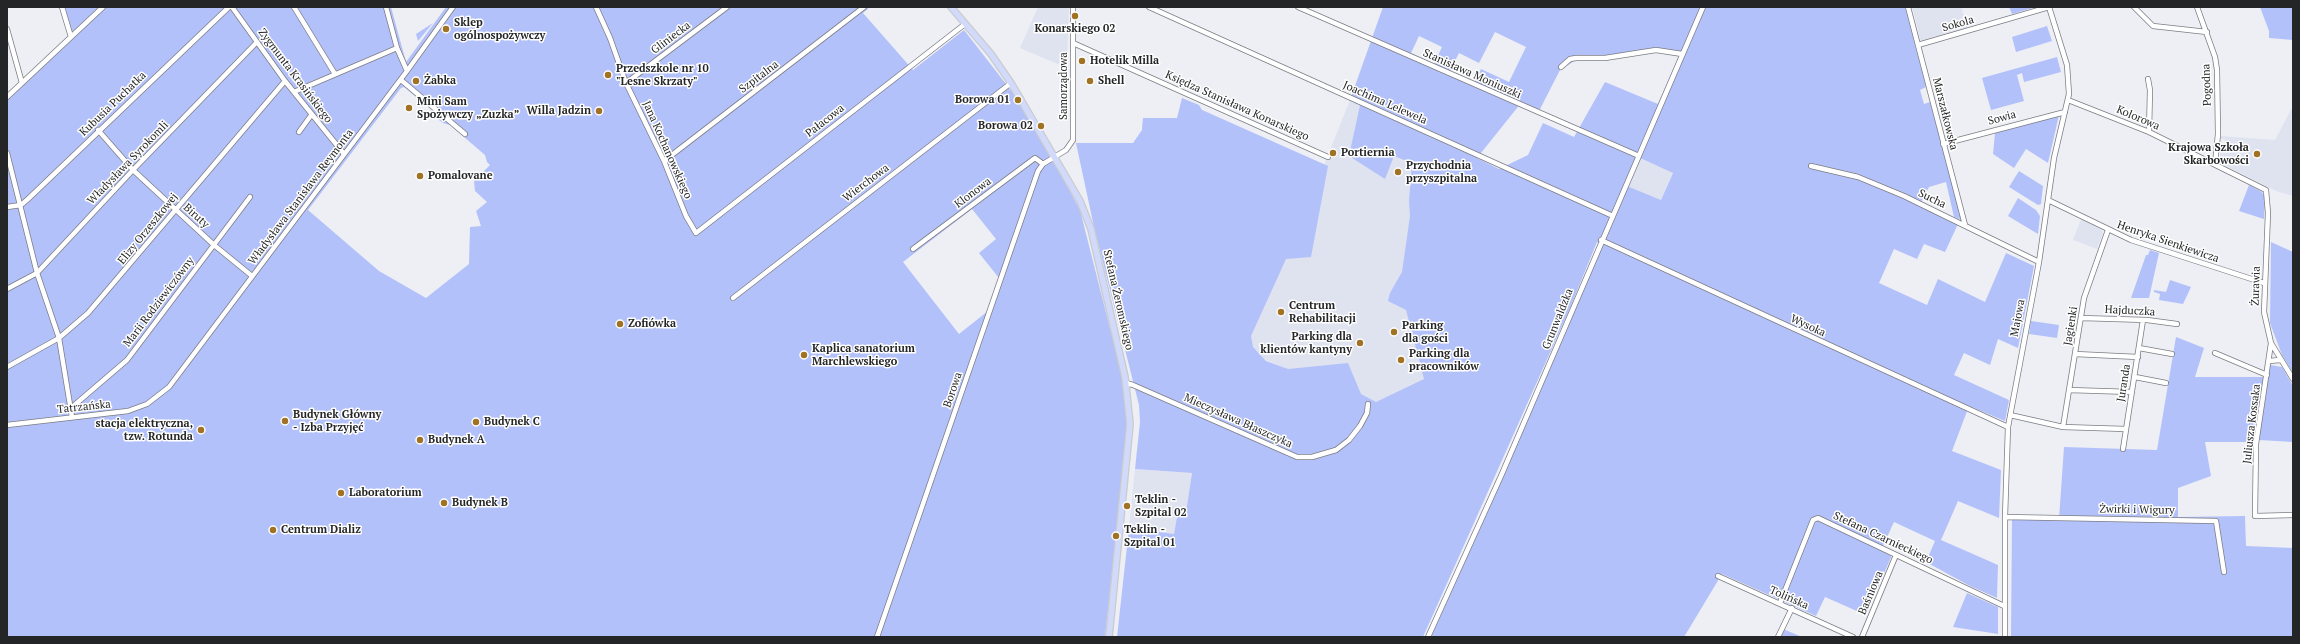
<!DOCTYPE html>
<html>
<head>
<meta charset="utf-8">
<style>
	body { margin:0 }
	#map { position:relative; width:2300px; height:644px; overflow:hidden; background:#edeff5; font-family:"PT Serif",serif }
	canvas { display:block }
	.frame { position:absolute; inset:0; border:8px solid #242527; pointer-events:none }
</style>
</head>
<body>
<div id="map">
<canvas width="2300" height="644"></canvas>
<div class="frame"></div>
</div>
<script>
const g = document.querySelector('canvas').getContext('2d');
g.lineJoin = 'round';
function paint(path, color) { g.fillStyle = color; g.fill(path, 'evenodd'); }
const shape = rows => new Path2D(rows.map(r => 'M' + r).join(''));
function trace(path, color, width, dash) { g.strokeStyle = color; g.lineWidth = width; g.lineCap = dash ? 'butt' : 'round'; g.setLineDash(dash || []); g.stroke(path); }
function label(font, color, halo, rows, align = 'center') {
  g.font = font + ' "PT Serif",serif'; g.lineWidth = 3; g.setLineDash([]); g.textBaseline = 'middle'; g.strokeStyle = halo; g.fillStyle = color; for (const [text, x, y, turn = 0] of rows) {
    g.save(); g.translate(x, y); g.rotate((+turn || 0) * Math.PI / 180); g.textAlign = isNaN(turn) ? turn : align; if (halo) g.strokeText(text, 0, 0); g.fillText(text, 0, 0); g.restore();
  }
}
paint(shape([
	[1038,7,1069,7,1067,68,1020,48],
	[1912,7,1961,7,1968,28,1921,42],
	[1350,100,1465,153,1438,436,1180,322,1142,143,1142,122,1179,122,1187,103,1324,165],
	[2293,106,2293,196,2276,191,2220,163,2220,146,2225,143,2225,139,2220,139,2220,136,2275,140],
	[1639,158,1673,172,1661,200,1627,186],
	[2081,219,2101,229,2103,233,2097,249,2073,240],
	[1135,469,1192,473,1186,512,1178,512,1174,534,1129,528]
]), '#dfe3f0');
paint(shape([
	[59,7,391,7,406,62,446,7,870,7,863,13,913,70,964,30,1013,93,1058,169,1080,210,1122,376,1128,421,1105,637,7,637,7,94,68,36],
	[404,87,437,114,435,117,443,123,450,125,485,155,487,162,490,165,474,181,475,191,487,202,476,211,481,226,470,227,469,264,426,298,379,271,308,210,401,88],
	[972,209,996,239,979,253,999,278,988,311,959,334,903,262],
	[1383,7,1905,7,1926,87,1920,90,1924,104,1930,102,1962,220,1954,217,1946,182,1929,187,1919,206,1958,224,1945,252,1924,244,1917,259,1894,249,1879,283,1927,305,1938,279,1985,302,2006,253,2034,266,2018,348,1998,339,1990,365,1964,353,1954,375,2009,400,2005,421,1969,406,1952,451,2001,470,1999,518,1958,501,1941,540,1998,565,1997,598,1970,586,1926,562,1935,541,1894,522,1881,550,1892,555,1866,615,1825,597,1816,616,1722,574,1684,637,1431,637,1502,479,1601,244,1597,242,1570,308,1423,637,1117,637,1129,528,1174,534,1178,511,1186,512,1192,473,1135,469,1140,422,1139,405,1094,227,1076,143,1133,143,1142,130,1143,118,1177,118,1182,98,1199,105,1202,110,1328,166,1311,257,1286,259,1251,336,1253,347,1266,361,1288,369,1348,363,1361,394,1376,402,1424,379,1406,310,1388,301,1390,293,1402,272,1410,216,1409,201,1412,163,1394,156,1385,179,1349,156,1360,105,1350,100],
	[1495,32,1526,47,1509,82,1481,69,1474,83,1450,71,1459,53,1479,63],
	[1419,36,1442,47,1434,64,1411,53],
	[1656,52,1679,56,1658,104,1605,82,1574,137,1543,123,1528,155,1499,169,1477,158,1521,103,1539,111,1560,70,1576,60],
	[1640,158,1673,173,1661,200,1627,186],
	[2009,7,2036,7,2012,14],
	[2260,7,2293,7,2293,40,2269,38,2269,31],
	[433,23,418,41,416,34],
	[2047,26,2052,41,2016,52,2012,37],
	[2057,57,2061,72,2024,82,2022,73,2017,75,2024,101,1991,110,1982,78],
	[2059,115,2048,163,2026,149,2014,168,1993,154,1995,133],
	[2019,171,2043,186,2041,204,2038,205,2009,187],
	[2249,185,2262,192,2265,198,2264,219,2239,211],
	[2018,198,2036,210,2040,216,2038,234,2008,216],
	[2271,242,2293,252,2293,373,2282,355,2270,323],
	[2150,250,2159,253,2149,298,2131,298,2146,255,2148,255],
	[2170,280,2191,287,2183,304,2159,300,2160,294,2154,292,2154,290,2166,292],
	[2031,321,2059,325,2057,338,2029,334],
	[2176,337,2204,348,2195,377,2265,377,2254,442,2205,442,2211,476,2178,488,2178,517,2245,516,2246,546,2293,548,2293,637,2011,637,2012,519,2059,519,2064,447,2157,450],
	[2270,365,2282,367,2293,386,2293,442,2259,440],
	[1967,593,1998,607,1998,634,1953,627],
	[1783,629,1802,637,1779,637]
]), '#b3c1fa');
const minor = shape([
	[62,7,71,37],
	[232,7,285,81,344,154],
	[294,7,335,74],
	[386,7,397,48,407,71],
	[596,7,610,38,626,83,664,161,686,216,696,233,965,24],
	[1149,7,1613,216],
	[1298,7,1639,156],
	[1908,7,1965,225],
	[2134,7,2153,26,2207,32],
	[2197,7,2215,57,2217,70,2218,134,2215,164],
	[7,29,22,83],
	[1073,43,1328,157],
	[1918,45,2049,7],
	[1561,67,1570,59,1576,58,1605,58,1656,50,1682,54],
	[2148,79,2150,90,2149,132],
	[401,80,465,134],
	[626,83,727,7],
	[294,92,397,48],
	[7,97,103,7],
	[2068,100,2149,132,2266,190,2268,213,2264,312,2271,343,2293,379],
	[98,130,133,170,214,245,252,276],
	[299,132,312,114],
	[1943,144,2065,112],
	[7,153,37,273,59,338,72,417],
	[664,161,864,7],
	[1811,166,1858,177,1904,196,2039,262],
	[2048,200,2131,240,2264,283],
	[7,207,21,205,28,199,229,7],
	[1601,240,2008,427],
	[913,249,1035,158,1043,164],
	[7,289,37,273,133,170,257,42],
	[733,298,1011,83],
	[2081,318,2147,320,2177,324],
	[2271,343,2256,444,2255,516,2293,515],
	[2139,348,2172,354],
	[2215,353,2267,375],
	[2075,354,2138,357],
	[2269,361,2280,360],
	[7,367,59,338,88,313,285,81],
	[2135,377,2166,383],
	[1126,383,1133,385,1297,457,1312,457,1336,450,1349,440,1360,426,1367,413,1368,404],
	[2069,390,2132,392],
	[71,408,127,360,250,197],
	[2010,415,2063,427,2126,429],
	[7,425,128,411,147,404,169,387,407,71,453,7],
	[2063,427,2084,298,2108,230],
	[2123,449,2143,320],
	[2005,517,2216,521,2224,572],
	[1718,576,1853,637],
	[1780,603,1813,520,1818,518,2004,606],
	[877,637,1038,171,1043,164,1066,150,1073,140,1073,7],
	[1428,637,1501,476,1703,7],
	[1778,637,1792,608],
	[1862,637,1896,555],
	[2005,637,2005,517,2008,427,2039,262,2054,158,2069,94,2067,65,2049,7]
]);
const major = shape([
	[951,7,991,54,1011,83,1080,201,1091,229,1125,377,1130,424,1109,637]
]);
trace(minor, '#7c7d83', 6);
trace(major, '#cacbcb', 8);
trace(minor, '#fff', 4.5);
trace(major, '#d2dafc', 5.5);
for (const [x, y, r, color] of [
	[1075,16,4,"#a07324"],
	[446,29,4,"#a07324"],
	[1082,61,4,"#a07324"],
	[608,75,4,"#a07324"],
	[416,81,4,"#a07324"],
	[1090,81,4,"#a07324"],
	[1018,100,4,"#a07324"],
	[409,108,4,"#a07324"],
	[599,111,4,"#a07324"],
	[1041,126,4,"#a07324"],
	[1333,153,4,"#a07324"],
	[2257,154,4,"#a07324"],
	[1398,172,4,"#a07324"],
	[420,176,4,"#a07324"],
	[1281,312,4,"#a07324"],
	[620,324,4,"#a07324"],
	[1394,332,4,"#a07324"],
	[1360,343,4,"#a07324"],
	[804,355,4,"#a07324"],
	[1401,360,4,"#a07324"],
	[285,421,4,"#a07324"],
	[476,422,4,"#a07324"],
	[201,430,4,"#a07324"],
	[420,440,4,"#a07324"],
	[341,493,4,"#a07324"],
	[444,503,4,"#a07324"],
	[1127,506,4,"#a07324"],
	[273,530,4,"#a07324"],
	[1116,536,4,"#a07324"]
]) { const dot = new Path2D(); dot.arc(x, y, r, 0, 2 * Math.PI); g.fillStyle = color; g.fill(dot); trace(dot, '#fff', 1.5); }
label('bold 11px', '#242527', '#fff', [
	["Sklep",454,23],
	["ogólnospożywczy",454,36],
	["Konarskiego 02",1075,29,"center"],
	["Hotelik Milla",1090,61],
	["Przedszkole nr 10",616,69],
	["\"Lesne Skrzaty\"",616,82],
	["Żabka",424,81],
	["Shell",1098,81],
	["Borowa 01",1010,100,"right"],
	["Mini Sam",417,102],
	["Spożywczy „Zuzka”",417,115],
	["Willa Jadzin",591,111,"right"],
	["Borowa 02",1033,126,"right"],
	["Krajowa Szkoła",2249,148,"right"],
	["Skarbowości",2249,161,"right"],
	["Portiernia",1341,153],
	["Przychodnia",1406,166],
	["przyszpitalna",1406,179],
	["Pomalovane",428,176],
	["Centrum",1289,306],
	["Rehabilitacji",1289,319],
	["Zofiówka",628,324],
	["Parking",1402,326],
	["dla gości",1402,339],
	["Parking dla",1352,337,"right"],
	["klientów kantyny",1352,350,"right"],
	["Kaplica sanatorium",812,349],
	["Marchlewskiego",812,362],
	["Parking dla",1409,354],
	["pracowników",1409,367],
	["Budynek Główny",293,415],
	["- Izba Przyjęć",293,428],
	["Budynek C",484,422],
	["stacja elektryczna,",193,424,"right"],
	["tzw. Rotunda",193,437,"right"],
	["Budynek A",428,440],
	["Laboratorium",349,493],
	["Teklin -",1135,500],
	["Szpital 02",1135,513],
	["Budynek B",452,503],
	["Centrum Dializ",281,530],
	["Teklin -",1124,530],
	["Szpital 01",1124,543]
], 'left');
label('11px', '#242527', '#fff', [
	["Sokola",1958,24,-16],
	["Gliniecka",671,38,-37],
	["Stanisława Moniuszki",1472,74,24],
	["Zygmunta Krasińskiego",295,76,53],
	["Szpitalna",759,77,-37],
	["Pogodna",2207,85,-92],
	["Samorządowa",1064,86,-90],
	["Joachima Lelewela",1385,103,24],
	["Kubusia Puchatka",113,104,-44],
	["Księdza Stanisława Konarskiego",1237,106,24],
	["Marszałkowska",1945,114,76],
	["Sowia",2002,118,-15],
	["Kolorowa",2138,118,23],
	["Pałacowa",825,121,-38],
	["Jana Kochanowskiego",667,150,66],
	["Władysława Syrokomli",128,163,-46],
	["Wierchowa",866,183,-37],
	["Klonowa",973,193,-37],
	["Władysława Stanisława Reymonta",301,197,-53],
	["Sucha",1932,199,26],
	["Biruty",196,216,42],
	["Elizy Orzeszkowej",148,229,-51],
	["Henryka Sienkiewicza",2168,242,19],
	["Żurawia",2256,286,-88],
	["Stefana Żeromskiego",1118,300,77],
	["Marii Rodziewiczówny",159,302,-53],
	["Hajduczka",2130,311,3],
	["Majowa",2018,318,-79],
	["Grunwaldzka",1558,319,-68],
	["Wysoka",1808,326,25],
	["Jagienki",2071,326,-81],
	["Juranda",2124,383,-81],
	["Borowa",953,390,-71],
	["Tatrzańska",84,407,-6],
	["Mieczysława Błaszczyka",1238,421,24],
	["Juliusza Kossaka",2252,424,-83],
	["Żwirki i Wigury",2137,510,1],
	["Stefana Czarnieckiego",1883,538,25],
	["Baśniowa",1871,593,-67],
	["Tolińska",1789,598,24]
]);
</script>
</body>
</html>
